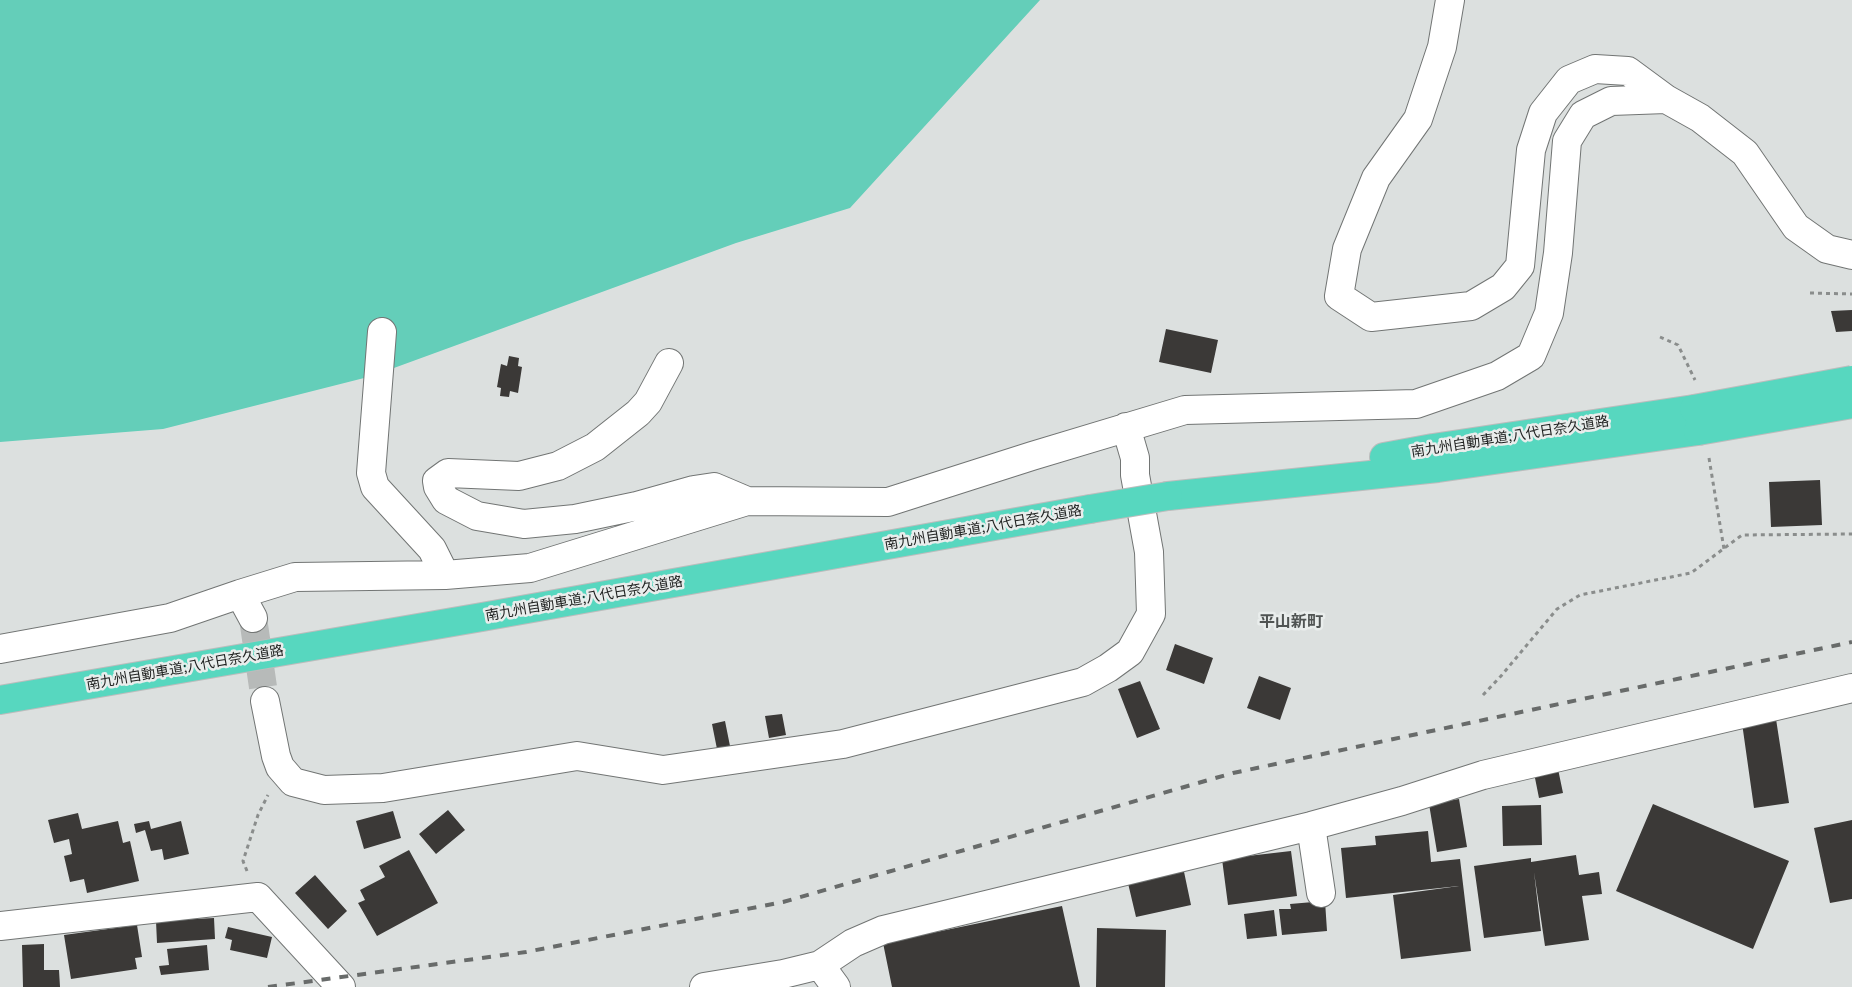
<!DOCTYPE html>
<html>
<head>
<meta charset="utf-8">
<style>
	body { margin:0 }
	canvas { display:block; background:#dce0df }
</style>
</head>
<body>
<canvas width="1852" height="987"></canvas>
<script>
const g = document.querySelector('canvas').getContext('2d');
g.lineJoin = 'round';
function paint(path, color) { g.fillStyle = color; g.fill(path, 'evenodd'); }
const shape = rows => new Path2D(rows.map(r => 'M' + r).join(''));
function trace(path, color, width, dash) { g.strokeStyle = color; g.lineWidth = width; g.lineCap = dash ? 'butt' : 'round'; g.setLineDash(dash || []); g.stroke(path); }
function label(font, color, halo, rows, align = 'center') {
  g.font = font + ' "Work Sans","Noto Sans JP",sans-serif'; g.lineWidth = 5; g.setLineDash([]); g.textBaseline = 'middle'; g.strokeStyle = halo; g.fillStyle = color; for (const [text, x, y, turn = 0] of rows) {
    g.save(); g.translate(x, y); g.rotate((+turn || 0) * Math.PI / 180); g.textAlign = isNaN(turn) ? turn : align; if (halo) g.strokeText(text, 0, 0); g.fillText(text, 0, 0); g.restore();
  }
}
paint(shape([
	[0,0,1040,0,850,208,736,243,372,376,163,429,0,442]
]), '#64ceb9');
paint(shape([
	[1852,310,1852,331,1836,332,1831,311],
	[1166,329,1218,340,1211,373,1159,362],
	[509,356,519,358,518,366,522,367,518,393,510,391,509,397,500,396,501,388,497,387,501,364,507,366],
	[1820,480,1822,525,1771,527,1769,482],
	[1175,644,1213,658,1204,684,1166,670],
	[1259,676,1291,688,1280,720,1247,708],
	[1140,681,1160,729,1137,738,1118,689],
	[782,714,786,735,769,738,765,716],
	[1776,719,1789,803,1754,808,1742,723],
	[725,721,730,746,717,749,712,724],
	[1558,769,1563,793,1539,798,1534,773],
	[1459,799,1467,847,1437,852,1429,804],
	[1653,804,1789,861,1753,949,1616,891],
	[1541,805,1542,845,1503,846,1502,806],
	[448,810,465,830,436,854,419,834],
	[393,811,401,838,364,849,356,821],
	[78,813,82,829,118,821,123,843,130,841,139,881,87,893,84,879,70,882,64,856,72,854,69,839,54,843,48,820],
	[1852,820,1852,899,1830,903,1814,828],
	[149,821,151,829,181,821,189,854,164,860,162,849,151,851,145,830,136,833,134,824],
	[1428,831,1431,862,1460,859,1471,951,1401,959,1393,895,1459,886,1346,898,1341,848,1376,845,1375,836],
	[409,850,438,903,377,936,358,903,365,900,360,890,385,877,379,866],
	[1291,851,1297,896,1228,905,1222,859],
	[1576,855,1579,875,1599,872,1602,894,1582,896,1589,940,1545,946,1534,872,1541,931,1484,938,1474,866,1531,858,1531,862],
	[1183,867,1191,905,1136,917,1127,879],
	[315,875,347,911,328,929,295,893],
	[1325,901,1327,931,1282,935,1279,909,1291,909,1290,904],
	[1062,906,1080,987,892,987,883,943],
	[1274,910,1277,936,1247,939,1244,914],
	[214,918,215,939,157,943,156,921],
	[137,925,142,957,135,958,137,969,71,979,64,935],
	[228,927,272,937,267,958,230,950,232,940,225,938],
	[1097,928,1166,930,1165,987,1096,987],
	[44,944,44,970,59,970,60,987,23,987,22,945],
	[207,945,209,970,161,975,159,966,169,965,167,949]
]), '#3b3937');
trace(shape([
	[253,618,265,701]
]), '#b7bab9', 28, [28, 14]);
const minor = shape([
	[1450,0,1442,47,1418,119,1376,178,1347,249,1339,296,1371,317,1471,306,1503,287,1520,266,1531,150,1543,113,1569,80,1595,69,1628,71,1666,99,1700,118,1745,153,1796,227,1827,249,1852,255],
	[382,332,371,473,375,487,432,549,445,575],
	[669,363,648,402,638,413,595,447,558,466,519,476,448,473,437,481,438,487,446,500,477,516,524,524,575,519,637,506,694,490,714,487,747,501],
	[240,594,253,618],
	[0,649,170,618,240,594,295,577,445,575,530,568,747,501,888,502,1032,456,1185,410,1416,404,1497,376,1531,356,1549,313,1558,253,1567,141,1583,115,1611,101,1666,99],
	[265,701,276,756,280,767,293,782,324,790,383,788,577,756,663,770,843,744,1083,682,1108,668,1130,652,1151,614,1149,552,1135,475,1135,458,1126,427],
	[1311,826,1321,893],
	[0,926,258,897,341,987],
	[820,965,853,943,883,930,1311,826,1402,801,1483,775,1852,688],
	[704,987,783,974,820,965,836,987]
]);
const highway = shape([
	[1384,457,1433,448,1694,409],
	[1168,496,1438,468,1698,431],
	[0,700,482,617,1090,509]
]);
trace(minor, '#727574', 30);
trace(highway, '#bcbdbd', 30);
trace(shape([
	[1810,293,1852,294],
	[1660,337,1678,345,1695,380],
	[1709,458,1724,549],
	[1483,695,1501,676,1557,609,1580,595,1691,573,1742,535,1852,534],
	[247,871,243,861,258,815,268,795]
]), '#8a8d8c', 3, [4, 4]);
trace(minor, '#fff', 28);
trace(highway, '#57d7bf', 28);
trace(shape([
	[268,987,526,952,783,902,1233,773,1852,642]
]), '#686b6a', 4, [9, 9]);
const highwayBridge = shape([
	[1694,409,1852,380],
	[1698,431,1852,404],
	[1090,509,1168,496]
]);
trace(highwayBridge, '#bcbdbd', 30, []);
trace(highwayBridge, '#57d7bf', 28);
label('14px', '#212322', '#e9edec', [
	["南九州自動車道;八代日奈久道路",1510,437,-9],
	["南九州自動車道;八代日奈久道路",983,528,-10],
	["南九州自動車道;八代日奈久道路",584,599,-10],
	["南九州自動車道;八代日奈久道路",185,668,-10]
]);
label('bold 16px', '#505453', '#e9edec', [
	["平山新町",1291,622]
]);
</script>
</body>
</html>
